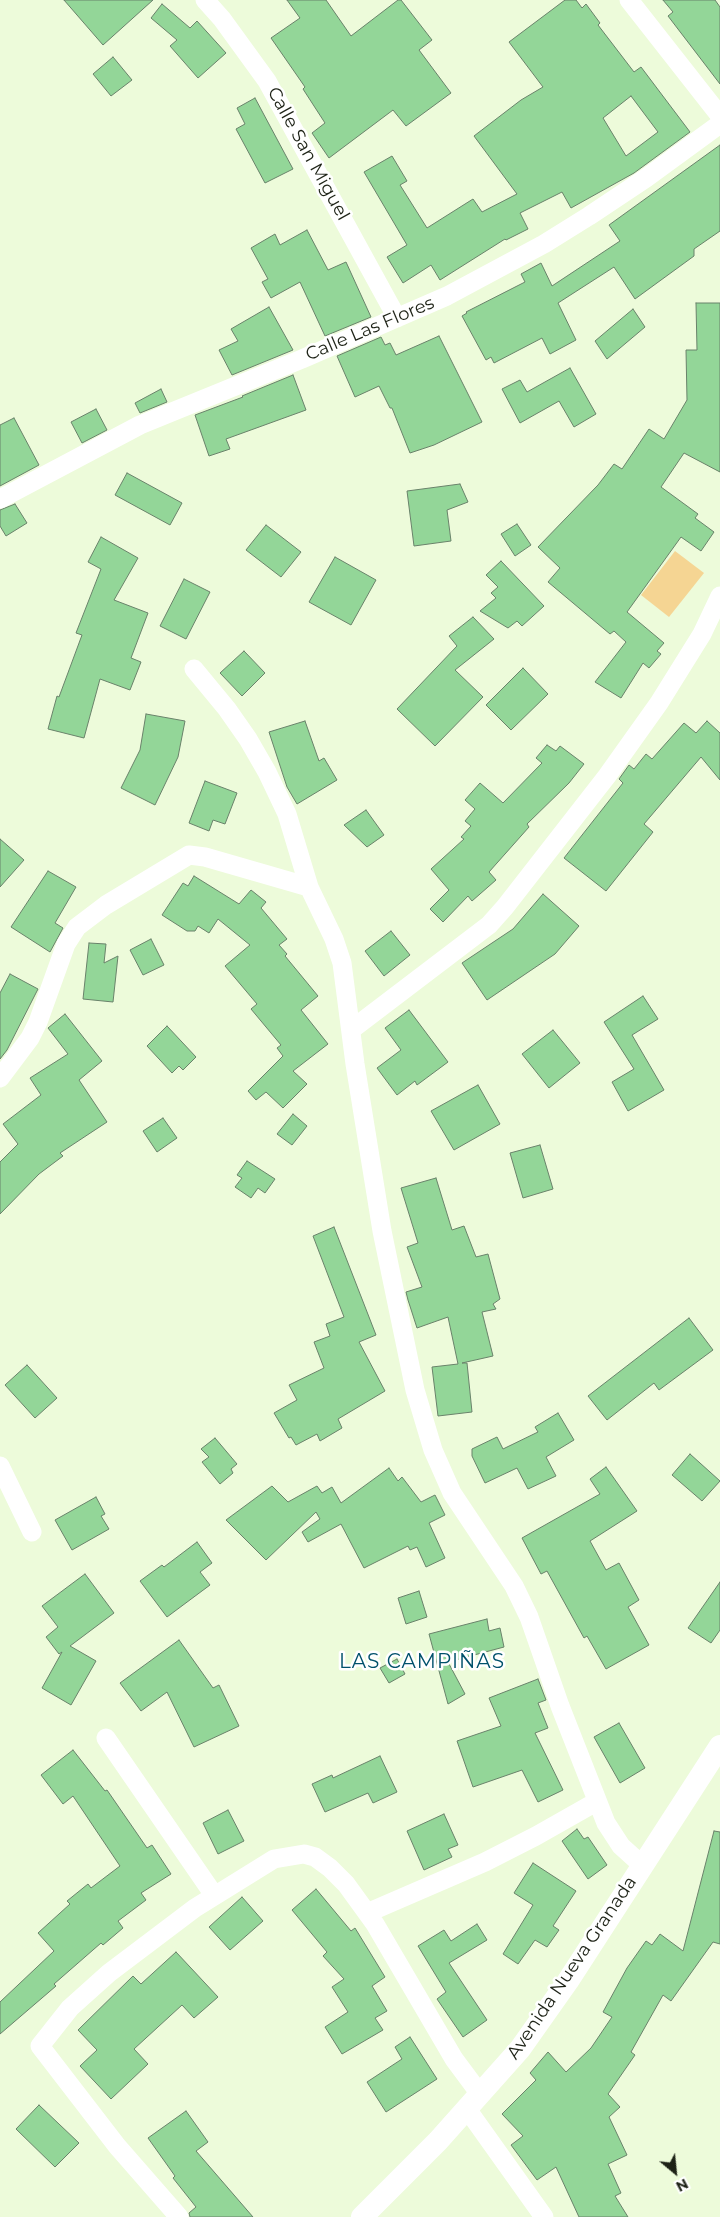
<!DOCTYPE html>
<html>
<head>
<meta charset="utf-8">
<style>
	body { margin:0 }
	#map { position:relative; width:720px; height:2217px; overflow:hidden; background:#edfbda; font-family:Montserrat,sans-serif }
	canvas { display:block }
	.north { position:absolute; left:650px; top:2147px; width:50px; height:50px; -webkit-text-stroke:4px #fff; paint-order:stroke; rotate:152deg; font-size:14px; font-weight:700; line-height:20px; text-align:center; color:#1d2216 }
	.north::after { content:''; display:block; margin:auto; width:18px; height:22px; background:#1d2216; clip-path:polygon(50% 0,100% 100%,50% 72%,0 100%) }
</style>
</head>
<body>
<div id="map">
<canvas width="720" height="2217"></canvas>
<div class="north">N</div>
</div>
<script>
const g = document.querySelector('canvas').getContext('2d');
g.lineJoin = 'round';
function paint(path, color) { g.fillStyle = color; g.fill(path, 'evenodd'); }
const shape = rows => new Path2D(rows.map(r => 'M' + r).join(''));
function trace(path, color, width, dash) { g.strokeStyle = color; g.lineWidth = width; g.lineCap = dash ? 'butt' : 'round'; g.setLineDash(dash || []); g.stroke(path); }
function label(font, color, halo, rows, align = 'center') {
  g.font = font + ' Montserrat,sans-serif'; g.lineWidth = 5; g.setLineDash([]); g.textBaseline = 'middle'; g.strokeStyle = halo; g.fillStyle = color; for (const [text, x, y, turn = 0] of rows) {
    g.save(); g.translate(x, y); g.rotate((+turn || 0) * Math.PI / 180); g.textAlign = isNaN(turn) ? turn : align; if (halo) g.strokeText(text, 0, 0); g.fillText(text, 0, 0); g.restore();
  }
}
paint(shape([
	[675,551,704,573,669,617,641,595]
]), '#f5d593');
const building = shape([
	[64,0,153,0,103,45,64,0],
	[287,0,326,0,351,36,398,0,401,0,432,40,419,50,451,93,406,126,393,110,329,158,312,133,325,123,303,89,305,87,271,38,300,18,287,0],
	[565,0,576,0,582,8,586,4,600,23,598,25,634,72,641,67,690,132,634,173,571,208,562,192,520,213,528,229,506,240,505,239,440,280,431,265,403,283,387,257,407,245,364,172,392,156,407,181,400,185,427,228,473,199,482,212,517,194,474,136,521,100,543,87,509,42,565,0],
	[631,96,658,132,626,156,603,118,631,96],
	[663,0,715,0,720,7,720,84,668,16,673,12,663,0],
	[162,4,190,28,197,21,226,53,198,78,170,46,177,40,151,18,162,4],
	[113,57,132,80,111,96,93,74,113,57],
	[255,98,293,169,265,183,236,129,245,124,237,108,255,98],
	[720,145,720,231,694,249,694,256,635,299,614,267,558,303,576,340,550,354,542,338,494,363,491,357,486,360,462,316,467,313,466,312,525,282,521,274,541,263,552,286,620,241,609,225,720,145],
	[307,230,328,270,346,262,371,317,325,336,300,282,271,298,262,282,268,279,251,248,275,234,280,245,307,230],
	[696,303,720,303,720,472,684,453,661,487,698,514,695,518,714,532,701,551,681,537,627,612,664,643,657,651,661,654,649,668,643,663,621,698,595,682,626,642,614,631,610,634,548,582,560,568,538,547,598,485,614,464,622,469,649,429,664,439,687,400,686,350,697,350,696,303],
	[269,307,293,350,232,375,219,350,238,341,231,329,269,307],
	[633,309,645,327,607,359,595,341,633,309],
	[439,336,482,422,434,445,410,453,392,408,390,408,379,386,355,397,337,356,381,337,385,345,390,343,396,355,439,336],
	[570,368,596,414,574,427,559,401,520,423,502,389,520,380,527,392,570,368],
	[293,375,306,410,226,439,230,449,209,456,195,415,243,397,242,396,293,375],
	[161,389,167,402,140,413,135,403,161,389],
	[96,409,107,430,82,443,71,422,96,409],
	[14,418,39,465,0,486,0,425,14,418],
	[127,473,182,503,170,525,115,495,127,473],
	[460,484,468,502,447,510,451,541,414,546,407,491,460,484],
	[15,504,27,523,6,536,0,526,0,510,15,504],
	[517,524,531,545,515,556,501,534,517,524],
	[266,525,301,552,281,577,246,550,266,525],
	[101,537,138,558,114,600,148,613,131,658,141,662,130,690,100,679,84,738,48,729,57,696,59,697,82,635,76,633,101,569,88,562,101,537],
	[335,557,376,580,351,625,309,602,335,557],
	[501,561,544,606,522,626,517,621,508,628,480,611,496,598,491,593,498,587,486,575,501,561],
	[184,579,210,592,186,639,160,626,184,579],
	[473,617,494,639,455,670,483,697,435,746,397,709,457,646,449,636,473,617],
	[244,651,265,673,242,696,220,673,244,651],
	[523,668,548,694,511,730,486,705,523,668],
	[146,714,185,721,178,757,155,805,121,788,140,750,146,714],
	[305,721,319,761,324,758,337,780,297,804,287,787,269,732,305,721],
	[707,721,720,733,720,780,701,757,644,824,653,832,606,891,564,858,623,783,619,779,629,765,634,769,646,754,652,759,684,723,696,733,707,721],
	[547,745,556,751,560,746,584,764,569,783,527,824,529,827,489,872,496,880,472,901,468,896,443,922,430,909,449,890,431,869,464,839,461,837,471,826,465,821,475,809,465,800,480,783,503,803,542,763,536,758,547,745],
	[205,781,237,793,225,824,213,820,209,831,189,823,205,781],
	[366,810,384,835,367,847,344,825,366,810],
	[0,839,24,860,0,887,0,839],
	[48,871,76,887,55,923,63,928,50,952,11,927,48,871],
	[194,876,239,904,251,890,266,902,261,908,287,939,279,945,287,954,285,956,318,996,301,1010,328,1044,293,1071,307,1084,283,1108,266,1092,256,1100,248,1091,283,1056,277,1048,281,1045,251,1009,257,1004,225,966,250,945,218,919,209,933,198,926,195,931,187,931,162,915,183,883,188,886,194,876],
	[543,894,579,926,555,954,487,1000,462,963,513,929,543,894],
	[391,931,410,955,384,976,365,951,391,931],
	[151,939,164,965,143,975,130,950,151,939],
	[89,943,106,944,104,963,118,956,113,1002,83,999,89,943],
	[10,974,38,989,7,1050,0,1059,0,993,10,974],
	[643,996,658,1019,632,1035,664,1090,628,1111,612,1082,634,1069,604,1022,643,996],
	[409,1010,448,1062,417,1085,415,1081,397,1095,377,1068,401,1050,385,1028,409,1010],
	[65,1014,102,1061,79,1080,107,1122,60,1153,63,1156,39,1174,0,1214,0,1162,18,1144,3,1124,41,1095,30,1078,68,1054,48,1028,65,1014],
	[167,1026,196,1057,183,1070,179,1066,172,1073,147,1046,167,1026],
	[553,1030,580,1063,549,1088,522,1054,553,1030],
	[478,1085,500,1124,454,1150,431,1111,478,1085],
	[293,1114,307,1126,292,1145,277,1134,293,1114],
	[163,1118,177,1138,157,1152,143,1131,163,1118],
	[540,1145,553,1189,523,1198,510,1153,540,1145],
	[247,1161,275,1179,265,1193,258,1188,251,1198,235,1187,242,1178,237,1175,247,1161],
	[436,1178,452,1230,464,1226,476,1257,488,1254,500,1299,493,1304,496,1309,482,1312,493,1356,462,1363,467,1363,472,1412,438,1416,432,1367,458,1364,448,1317,417,1328,408,1300,406,1292,422,1287,407,1247,418,1243,401,1188,436,1178],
	[334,1227,376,1335,359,1342,385,1391,338,1419,342,1428,320,1441,317,1434,296,1445,291,1437,289,1438,274,1413,297,1400,289,1385,324,1368,314,1342,330,1336,326,1324,344,1317,313,1236,334,1227],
	[689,1318,713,1350,659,1390,654,1383,607,1420,588,1396,689,1318],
	[27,1365,57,1398,35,1418,5,1385,27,1365],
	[558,1413,574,1440,546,1457,556,1476,528,1489,517,1468,485,1483,472,1456,472,1449,497,1437,503,1449,538,1432,535,1427,558,1413],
	[215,1438,237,1464,231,1469,233,1473,220,1484,202,1462,209,1457,201,1449,215,1438],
	[690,1454,720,1481,702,1501,672,1475,690,1454],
	[606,1467,637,1511,590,1541,606,1570,619,1563,639,1600,628,1607,649,1645,606,1669,587,1636,584,1638,547,1571,541,1574,522,1538,600,1494,590,1479,606,1467],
	[389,1468,398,1481,402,1477,421,1502,435,1495,445,1515,429,1523,445,1558,426,1567,417,1547,410,1550,408,1546,364,1568,341,1524,308,1542,302,1532,320,1519,316,1512,266,1560,226,1520,272,1486,288,1502,317,1486,322,1493,332,1487,341,1503,389,1468],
	[96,1497,105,1514,101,1516,109,1529,72,1550,55,1520,96,1497],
	[197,1542,212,1563,200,1572,210,1585,167,1617,140,1581,162,1565,164,1567,197,1542],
	[85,1574,114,1613,70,1646,96,1661,71,1705,42,1688,62,1652,59,1654,46,1637,58,1627,42,1606,85,1574],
	[720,1582,720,1630,711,1643,688,1628,720,1582],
	[419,1591,427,1617,406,1624,398,1598,419,1591],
	[487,1619,489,1631,500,1628,504,1647,448,1662,465,1694,448,1704,429,1634,487,1619],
	[179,1640,213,1688,219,1685,239,1726,194,1747,167,1692,141,1711,120,1683,179,1640],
	[397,1659,405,1674,389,1683,380,1668,397,1659],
	[538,1679,546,1700,538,1703,548,1728,535,1733,563,1790,538,1802,522,1770,473,1787,457,1741,501,1726,489,1698,538,1679],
	[619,1723,645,1768,620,1783,594,1737,619,1723],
	[73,1750,105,1791,107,1790,147,1848,152,1845,171,1874,141,1893,146,1900,118,1921,123,1928,103,1945,101,1943,54,1984,56,1986,0,2034,0,2002,54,1951,38,1933,70,1904,67,1901,88,1884,91,1888,120,1866,73,1796,63,1804,41,1775,73,1750],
	[380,1756,397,1792,373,1803,368,1793,325,1812,312,1784,332,1775,333,1778,380,1756],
	[228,1810,244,1841,218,1854,203,1823,228,1810],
	[444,1814,458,1845,448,1849,452,1857,424,1870,407,1831,444,1814],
	[577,1829,584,1839,588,1837,607,1865,588,1879,562,1841,577,1829],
	[714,1831,720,1832,720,1944,713,1942,671,2001,663,1995,631,2052,635,2055,608,2094,620,2107,609,2117,627,2155,608,2164,621,2193,615,2196,628,2217,579,2217,556,2167,537,2180,511,2145,523,2136,502,2114,536,2080,530,2073,548,2052,566,2072,591,2048,612,2017,603,2012,627,1968,646,1941,652,1945,660,1934,683,1951,714,1831],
	[533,1863,576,1891,553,1926,559,1930,547,1947,535,1940,518,1964,503,1954,533,1905,514,1893,533,1863],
	[316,1889,351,1931,355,1928,385,1977,372,1986,387,2011,375,2018,383,2030,342,2054,325,2027,348,2012,332,1987,344,1979,323,1956,327,1952,292,1910,316,1889],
	[242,1897,263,1921,230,1950,209,1927,242,1897],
	[477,1924,487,1940,449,1963,487,2020,463,2037,437,1999,446,1992,418,1946,444,1930,451,1941,477,1924],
	[176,1952,218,1997,194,2018,182,2005,134,2049,148,2064,111,2099,80,2066,97,2050,78,2030,133,1976,141,1984,176,1952],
	[410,2037,437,2079,386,2112,367,2082,402,2059,395,2047,410,2037],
	[39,2105,79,2143,55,2167,16,2129,39,2105],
	[186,2111,208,2142,196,2151,253,2217,190,2217,189,2213,196,2207,173,2178,175,2176,148,2138,186,2111]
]);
paint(building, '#93d698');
trace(building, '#69826a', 1);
trace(shape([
	[205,0,222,19,267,81,397,318],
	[629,0,720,116],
	[0,499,140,425,302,359,447,296,544,244,589,216,646,178,720,124],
	[194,669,227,709,248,739,267,772,287,814,309,887,334,939,342,963,355,1064,382,1231,415,1390,433,1450,452,1493,514,1586,529,1617,560,1706,606,1823,621,1846,642,1865],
	[351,1030,489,925,505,907,607,776,659,703,702,634,720,596],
	[0,1078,30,1038,38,1022,66,944,77,927,106,905,189,855,205,857,309,887],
	[0,1466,32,1532],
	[106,1738,214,1895],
	[367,1913,485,1862,536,1836,596,1802],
	[467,2109,544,2217],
	[179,2217,117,2146,40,2046,70,2008,109,1973,195,1908,274,1859,304,1854,315,1857,330,1868,346,1884,375,1924,454,2059,480,2094]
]), '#fff', 19);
trace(shape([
	[362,2217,438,2141,520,2049,568,1981,720,1746]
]), '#fff', 22);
label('18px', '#1d2216', '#fff', [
	["Calle San Miguel",308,154,61],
	["Calle Las Flores",370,329,-23],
	["Avenida Nueva Granada",572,1968,-56]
]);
g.letterSpacing = '1px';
label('20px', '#00516b', '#fff', [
	["LAS CAMPIÑAS",422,1662]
]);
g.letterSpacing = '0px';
</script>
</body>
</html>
